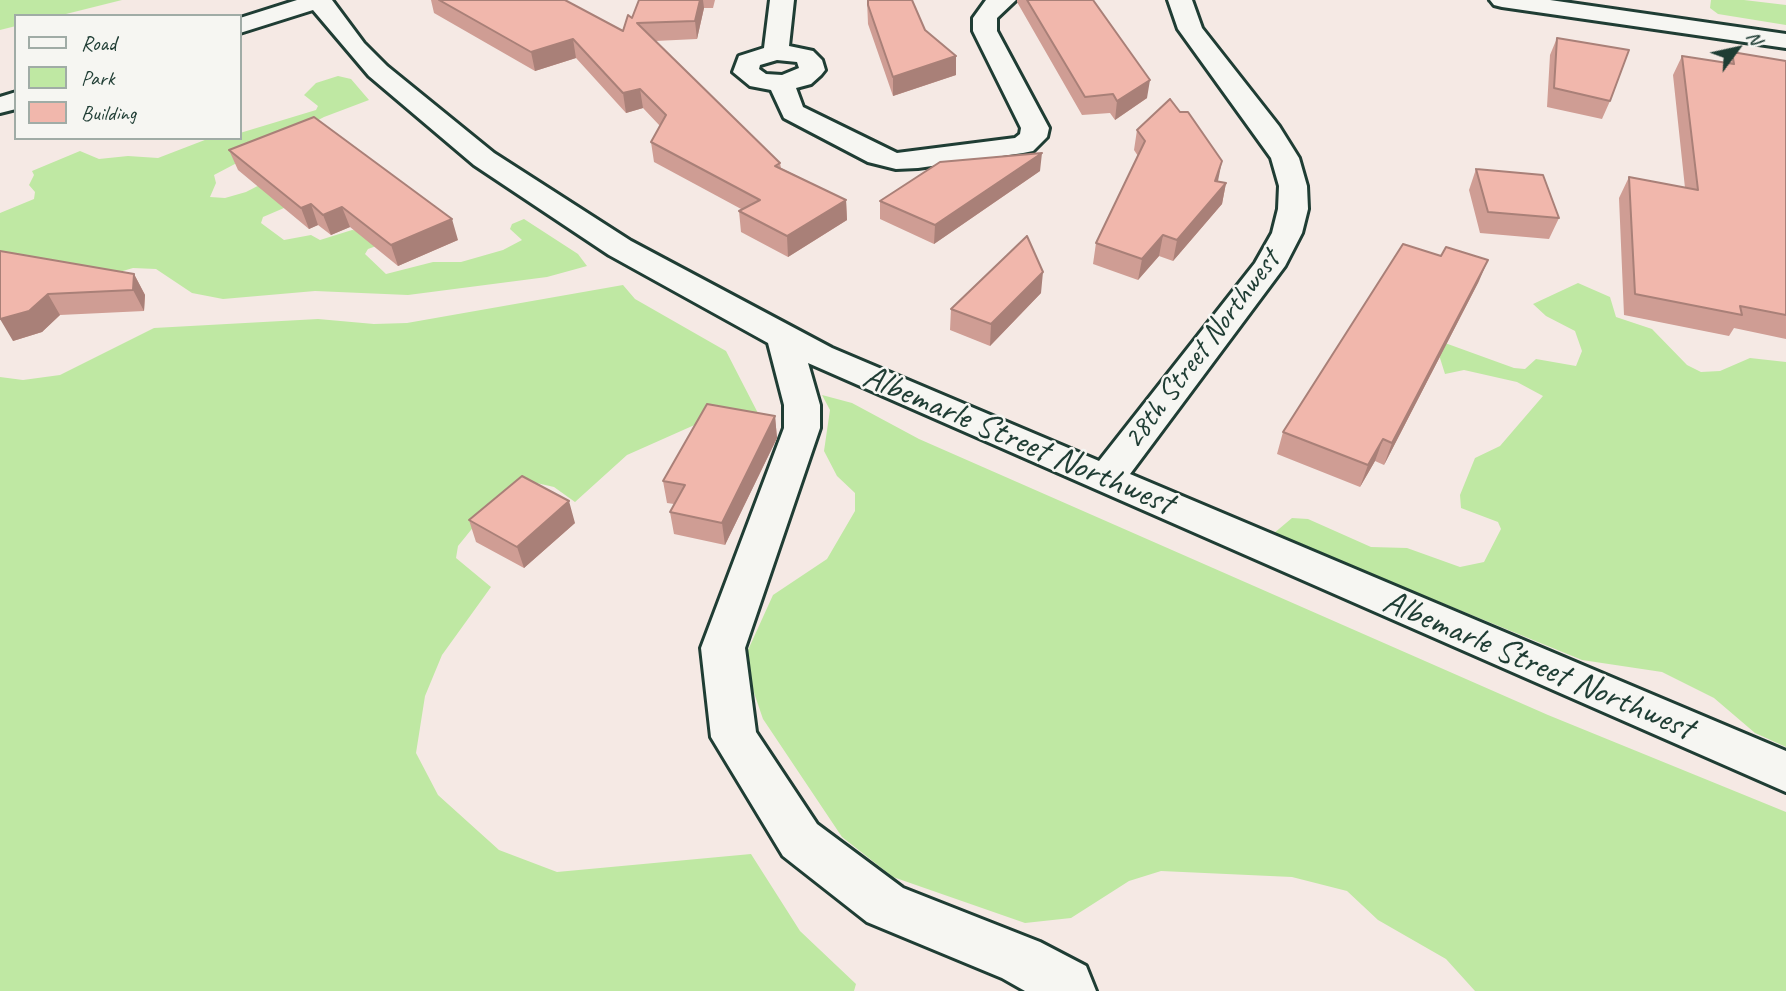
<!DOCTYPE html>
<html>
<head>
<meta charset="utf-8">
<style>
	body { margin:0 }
	#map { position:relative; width:1786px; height:991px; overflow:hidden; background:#f5e9e4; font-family:Caveat,sans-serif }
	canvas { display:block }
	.legend { position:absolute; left:14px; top:14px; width:228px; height:126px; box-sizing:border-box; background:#f6f6f2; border:2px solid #a0aca6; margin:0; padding:9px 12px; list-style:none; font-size:21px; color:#1f3d34 }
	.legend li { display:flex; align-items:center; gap:14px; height:35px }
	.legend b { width:35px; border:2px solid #a0aca6 }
	.north { position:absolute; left:1702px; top:14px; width:70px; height:70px; -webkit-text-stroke:5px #f6f6f2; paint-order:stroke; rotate:57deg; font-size:19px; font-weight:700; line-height:28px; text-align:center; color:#1f3d34 }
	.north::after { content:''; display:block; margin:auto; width:24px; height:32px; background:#1f3d34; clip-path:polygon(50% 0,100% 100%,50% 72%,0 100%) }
</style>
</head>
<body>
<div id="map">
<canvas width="1786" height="991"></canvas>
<ul class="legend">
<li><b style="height:9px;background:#f6f6f2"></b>Road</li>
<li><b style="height:19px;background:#bfe8a3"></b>Park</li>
<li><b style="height:19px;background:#f1b7ac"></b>Building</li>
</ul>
<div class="north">N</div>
</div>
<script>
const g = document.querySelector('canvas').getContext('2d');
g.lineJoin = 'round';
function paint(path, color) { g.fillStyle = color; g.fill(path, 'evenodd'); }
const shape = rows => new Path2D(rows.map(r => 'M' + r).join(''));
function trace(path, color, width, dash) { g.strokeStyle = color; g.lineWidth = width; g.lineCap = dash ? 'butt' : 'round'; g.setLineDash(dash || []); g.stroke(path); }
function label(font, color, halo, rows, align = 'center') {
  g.font = font + ' Caveat,sans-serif'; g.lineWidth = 5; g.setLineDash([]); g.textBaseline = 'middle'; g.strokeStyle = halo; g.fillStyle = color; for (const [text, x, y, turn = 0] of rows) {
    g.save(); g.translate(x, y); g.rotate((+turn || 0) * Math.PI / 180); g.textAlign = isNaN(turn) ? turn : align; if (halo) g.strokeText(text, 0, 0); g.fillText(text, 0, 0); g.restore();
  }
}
paint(shape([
	[0,0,122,0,58,16,16,16,16,26,0,30],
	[1744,0,1786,5,1786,25,1718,14,1710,8,1711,0],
	[338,76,351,79,369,100,324,117,214,175,216,183,210,197,225,198,246,192,277,176,305,199,263,217,261,223,284,240,311,235,320,240,352,230,371,232,379,245,368,249,365,254,386,274,433,262,461,262,503,250,522,240,510,229,512,224,524,219,578,254,587,266,547,277,408,295,315,291,223,299,192,293,156,269,133,268,116,273,0,273,0,213,34,199,35,192,29,185,34,175,32,171,80,151,99,159,128,156,158,158,210,138,240,138,240,133,316,110,318,106,304,95,316,83],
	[1578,283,1610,297,1616,317,1652,329,1687,365,1701,372,1720,371,1750,358,1786,362,1786,747,1755,733,1714,698,1662,672,1582,660,1273,534,1292,518,1308,519,1371,547,1407,548,1460,567,1484,562,1501,529,1498,522,1461,508,1460,495,1475,458,1500,446,1543,396,1517,382,1464,370,1445,374,1434,339,1514,368,1525,369,1536,359,1576,366,1582,351,1575,331,1546,316,1533,304],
	[623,285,635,299,726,351,762,421,717,415,627,455,575,502,554,487,528,481,492,504,458,546,456,558,491,587,442,655,425,696,416,753,438,795,499,850,557,872,751,854,800,931,856,984,854,991,0,991,0,377,23,380,60,375,154,328,318,319,374,324,407,323],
	[822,395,852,403,919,439,1548,715,1786,812,1786,991,1475,991,1446,959,1378,920,1347,891,1292,877,1161,871,1129,881,1071,918,1025,923,893,877,842,837,763,719,743,661,773,595,827,559,855,511,855,493,837,476,824,451,830,410]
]), '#bfe8a3');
const minor = shape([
	[297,0,332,0,364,43,387,66,494,153,631,241,832,348,1099,461,1255,263,1272,233,1278,209,1279,186,1271,158,1178,29,1168,0,1192,0,1202,28,1279,126,1299,158,1307,186,1308,209,1302,233,1285,266,1130,474,1786,751,1786,792,808,363,820,405,820,428,745,648,756,732,817,824,903,888,1040,942,1086,966,1096,991,1025,991,1002,978,867,922,783,856,711,737,701,648,784,428,784,405,768,343,609,255,474,165,369,76,313,10,240,33,240,18,297,0],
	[770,0,794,0,789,46,813,51,822,60,825,70,821,75,811,84,796,88,803,107,897,153,1015,138,1020,134,1021,128,973,31,973,18,986,0,1016,0,997,18,997,31,1049,128,1047,137,1033,151,1023,153,918,168,896,169,868,162,784,118,771,90,750,86,733,72,739,56,764,48,770,0],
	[777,60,797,62,799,68,782,75,766,74,759,69,760,65,777,60],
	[1490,0,1550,0,1786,34,1786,48,1502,7,1494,5,1490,0],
	[16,92,16,109,0,113,0,97,16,92]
]);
trace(minor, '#1f3d34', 6);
paint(minor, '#f6f6f2');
paint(shape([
	[431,0,565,0,623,31,632,18,639,0,715,0,713,8,704,8,697,39,655,41,780,163,781,168,846,200,847,220,788,257,741,232,739,211,743,210,654,162,651,142,660,126,643,108,626,113,576,58,535,71,434,13],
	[867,0,912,0,925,30,956,75,893,96,868,24],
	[1017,0,1093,0,1147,98,1115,120,1110,113,1082,115,1017,2],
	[1557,38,1610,101,1602,119,1547,107,1550,55],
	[1732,52,1786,61,1786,339,1734,328,1729,336,1624,315,1619,198,1629,177,1685,188,1673,75,1682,56,1727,63],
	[1180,112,1218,182,1226,183,1222,204,1173,261,1159,256,1138,280,1093,264,1096,243,1138,156,1134,150,1137,130],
	[229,150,458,240,398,266,350,227,331,235,318,225,309,229,238,170],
	[1476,169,1559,218,1549,239,1480,233,1469,190],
	[1040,171,934,244,880,219,880,201],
	[1,251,134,274,145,295,144,311,60,315,42,332,13,341],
	[1479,281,1384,465,1375,461,1360,487,1277,454,1283,432],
	[1041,293,990,346,950,330,951,309],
	[775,416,777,438,725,545,674,534,670,512,674,504,667,503,663,481],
	[469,520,575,523,524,568,476,542]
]), '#cf9d94');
paint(shape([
	[700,0,703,0,704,8,697,39,695,21],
	[573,39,576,58,535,71,531,52],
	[956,56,956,75,893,96,893,77],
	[1150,80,1147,98,1115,120,1117,101],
	[640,89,643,108,626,113,623,93],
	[1042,153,1040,171,934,244,935,225],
	[1222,161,1218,181,1211,201,1226,183,1222,204,1173,261,1177,240,1215,181],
	[846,200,847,220,788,257,787,236],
	[311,204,318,225,309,229,301,208],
	[342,207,350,227,331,235,323,215],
	[452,219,458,240,398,266,391,245],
	[1163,235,1159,256,1138,280,1142,259],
	[1488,260,1479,281,1384,465,1392,443],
	[1043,272,1041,293,990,346,991,324],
	[134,274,145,295,144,311,133,290],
	[48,294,60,315,42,332,13,341,0,319],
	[775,416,777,438,725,545,722,523],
	[1383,439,1375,461,1360,487,1368,465],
	[569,501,575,523,524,568,517,547]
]), '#a98078');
const building = shape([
	[439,0,565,0,623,31,628,15,632,18,639,0,700,0,695,21,637,23,780,163,775,166,846,200,787,236,739,211,760,200,651,142,666,115,640,89,623,93,573,39,531,52,439,0],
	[868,0,912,0,925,30,956,56,893,77,868,5,868,0],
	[1027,0,1093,0,1150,80,1117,101,1113,94,1085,97,1027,0],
	[1557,38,1629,50,1610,101,1554,88,1557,38],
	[1732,52,1786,61,1786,315,1740,306,1742,315,1635,294,1629,177,1698,190,1682,56,1734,64,1732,52],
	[1170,99,1180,112,1188,112,1222,161,1215,181,1226,183,1177,240,1163,235,1142,259,1096,243,1145,141,1137,130,1170,99],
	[314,117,452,219,391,245,342,207,323,215,311,204,301,208,229,150,314,117],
	[1042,153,935,225,880,201,940,162,1042,153],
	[1476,169,1543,175,1559,218,1488,212,1476,169],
	[1027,236,1043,272,991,324,951,309,1027,236],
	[1403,244,1441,256,1446,247,1488,260,1392,443,1383,439,1368,465,1283,432,1403,244],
	[0,251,134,274,133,290,48,294,29,311,0,319,0,251],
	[707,404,775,416,722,523,670,512,685,485,663,481,707,404],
	[522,476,569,501,517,547,469,520,522,476]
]);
paint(building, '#f1b7ac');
trace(building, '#a98078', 2);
label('30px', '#1f3d34', '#f6f6f2', [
	["28th Street Northwest",1202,350,-53]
]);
label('35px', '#1f3d34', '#f6f6f2', [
	["Albemarle Street Northwest",1018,441,23],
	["Albemarle Street Northwest",1538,666,23]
]);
</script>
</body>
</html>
